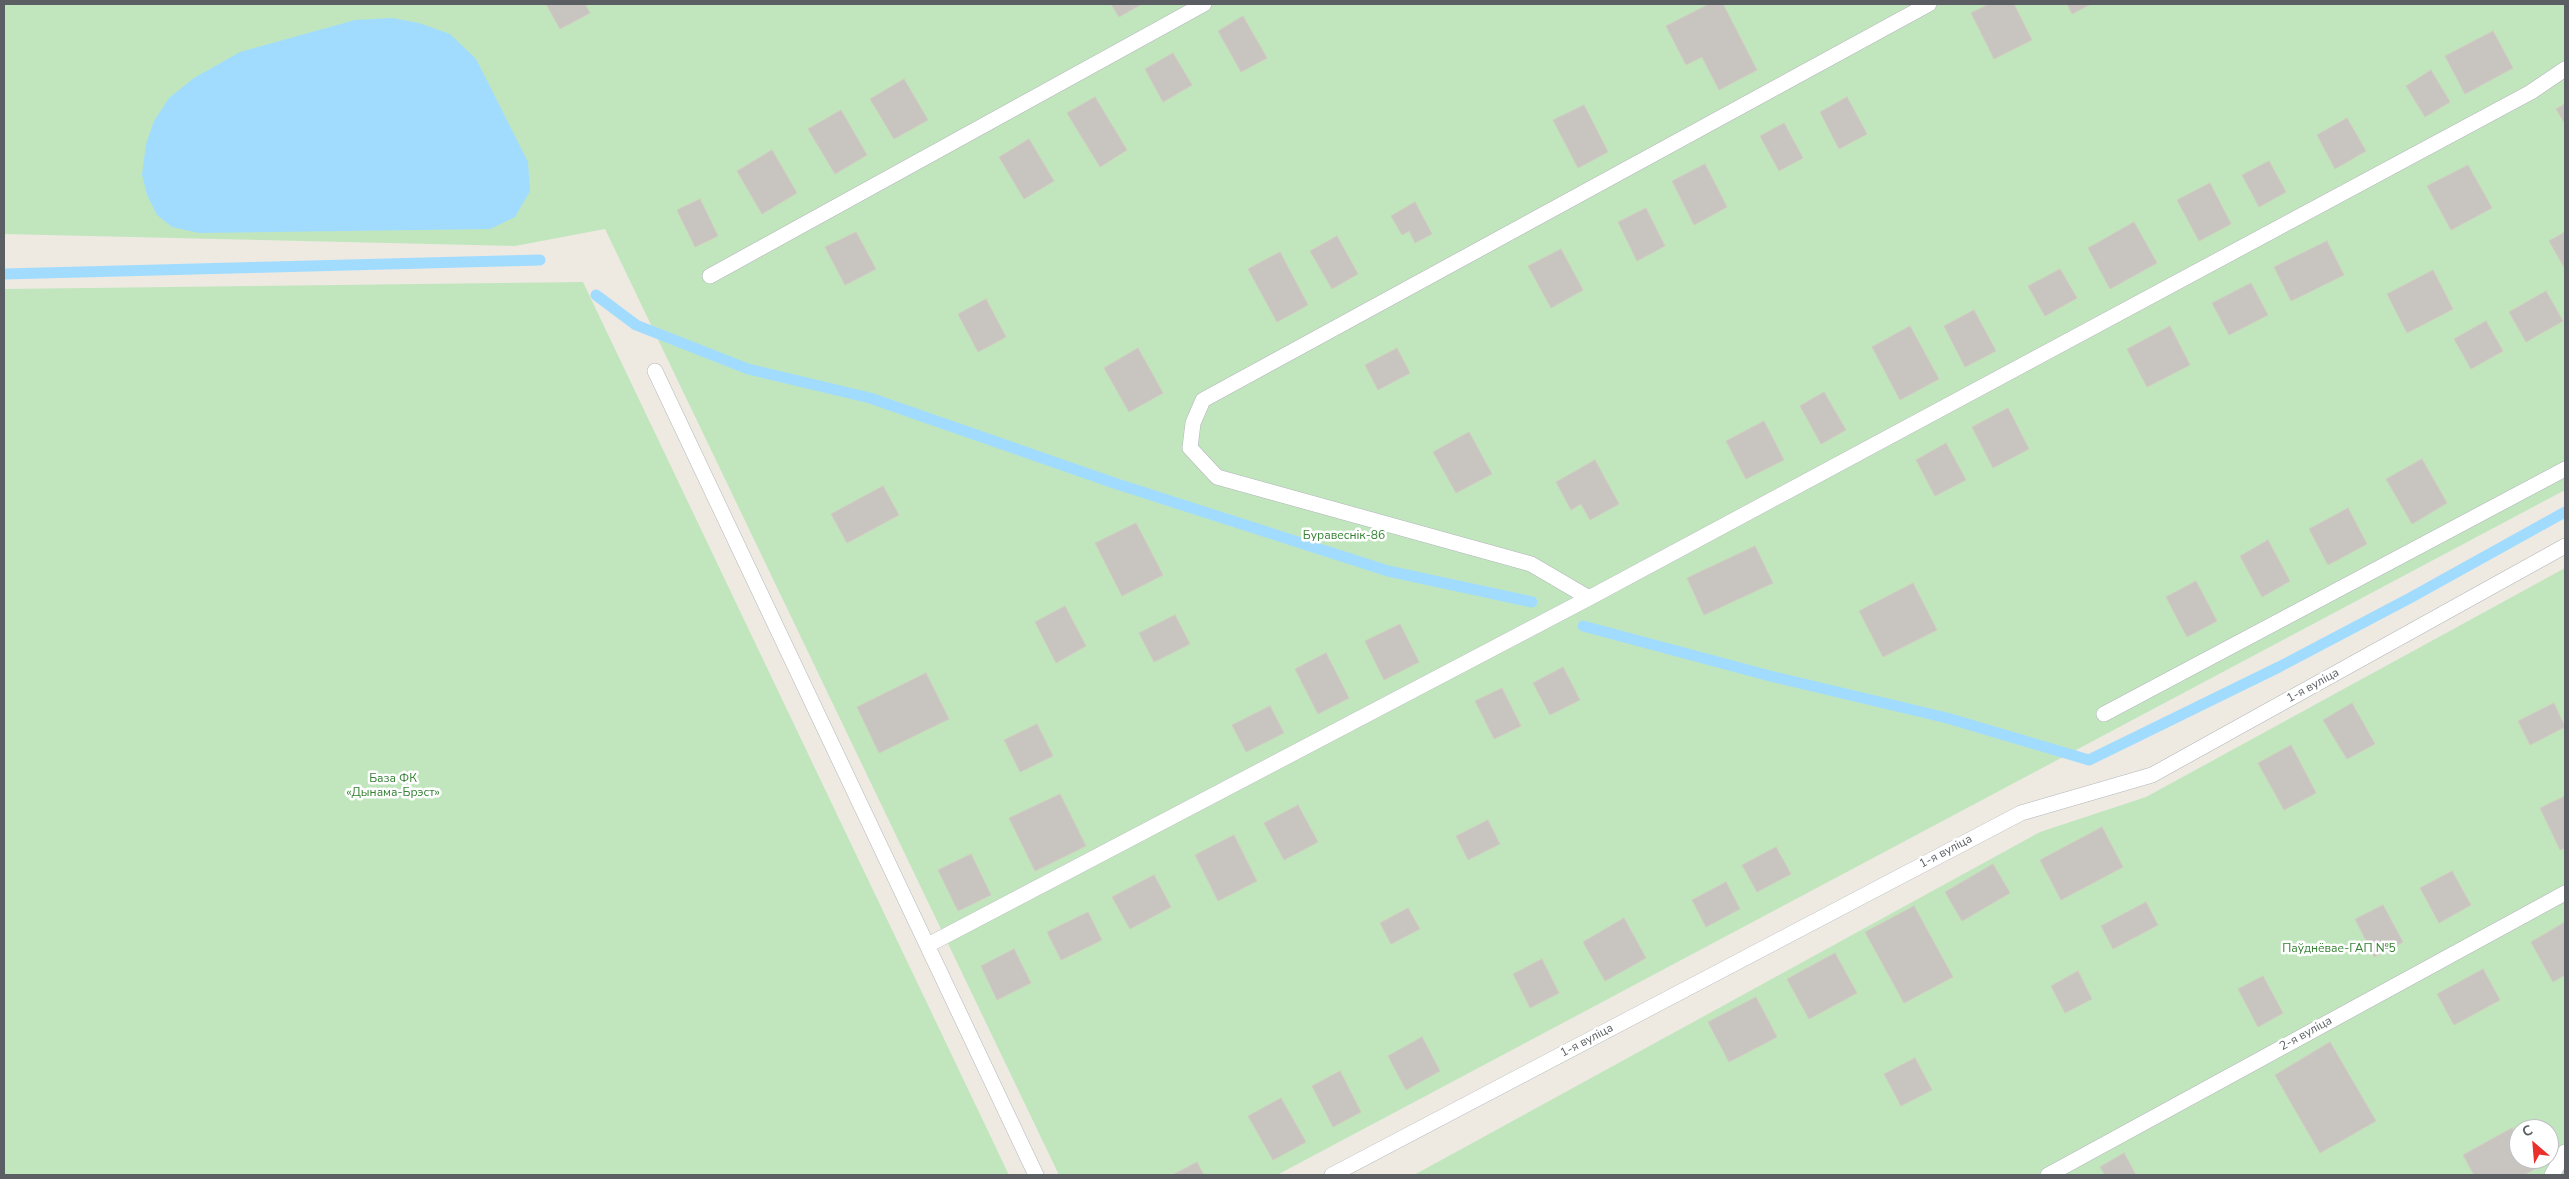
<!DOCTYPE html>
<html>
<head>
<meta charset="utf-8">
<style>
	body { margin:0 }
	#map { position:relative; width:2569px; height:1179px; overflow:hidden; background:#eeeae2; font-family:"Nunito Sans",sans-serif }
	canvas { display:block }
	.frame { position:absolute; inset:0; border:5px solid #5b5f63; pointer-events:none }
	.north { position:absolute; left:2509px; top:1119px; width:50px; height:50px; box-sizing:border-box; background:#fff; border:1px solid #bdbfc1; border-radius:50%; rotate:333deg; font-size:14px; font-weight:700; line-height:20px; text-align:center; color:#5b5f63 }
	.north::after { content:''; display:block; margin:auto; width:18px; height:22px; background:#ea2f2c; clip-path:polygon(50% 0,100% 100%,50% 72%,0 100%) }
</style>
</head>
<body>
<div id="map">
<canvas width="2569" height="1179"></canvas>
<div class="frame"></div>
<div class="north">С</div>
</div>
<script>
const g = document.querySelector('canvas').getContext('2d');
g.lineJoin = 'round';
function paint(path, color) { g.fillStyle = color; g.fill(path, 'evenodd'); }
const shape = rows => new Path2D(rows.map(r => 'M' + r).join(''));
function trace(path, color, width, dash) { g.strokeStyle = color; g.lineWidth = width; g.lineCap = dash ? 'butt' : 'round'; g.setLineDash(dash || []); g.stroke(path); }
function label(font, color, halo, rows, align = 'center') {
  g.font = font + ' "Nunito Sans",sans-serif'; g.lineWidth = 5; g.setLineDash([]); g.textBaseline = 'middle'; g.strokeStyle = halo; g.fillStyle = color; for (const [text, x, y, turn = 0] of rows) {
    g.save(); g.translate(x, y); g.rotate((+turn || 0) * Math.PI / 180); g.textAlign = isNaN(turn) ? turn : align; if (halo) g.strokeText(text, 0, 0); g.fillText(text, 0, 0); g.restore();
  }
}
paint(shape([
	[4,4,2565,4,2565,490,1277,1175,1059,1175,605,229,515,246,4,234],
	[583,282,1009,1175,4,1175,4,289],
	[2565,568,2565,1175,1414,1175,2040,832,2146,797],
	[2519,1129,2549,1129,2549,1159,2519,1159]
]), '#c1e6be');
paint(shape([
	[392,18,419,23,450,34,476,59,528,162,530,191,515,217,490,229,199,233,172,227,157,215,147,195,142,175,146,144,154,121,169,98,194,78,240,52,355,20]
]), '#a1dcff');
trace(shape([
	[4,274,540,260],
	[596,295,636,325,748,369,870,398,1114,483,1388,571,1532,602],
	[1583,626,1770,676,1947,718,2089,760,2279,667,2410,598,2565,512]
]), '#a1dcff', 11);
const building = shape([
	[546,4,585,4,590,13,560,29,546,4],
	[1111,4,1142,4,1119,17,1111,4],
	[1709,4,1723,4,1757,70,1719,90,1702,57,1686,65,1666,26,1709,4],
	[1989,4,2014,4,2032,40,1994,59,1971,13,1989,4],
	[2067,4,2091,4,2072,14,2067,4],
	[1243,16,1267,58,1241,72,1218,31,1243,16],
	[2493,31,2513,68,2465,94,2445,56,2493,31],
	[1173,53,1192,85,1163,102,1145,69,1173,53],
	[2431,70,2450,102,2425,117,2406,86,2431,70],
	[904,79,928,120,894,139,870,99,904,79],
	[1095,97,1127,150,1100,167,1067,113,1095,97],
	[1847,97,1867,134,1839,149,1820,112,1847,97],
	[2565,104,2565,124,2556,109,2565,104],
	[1584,105,1608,152,1578,168,1553,120,1584,105],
	[841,110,867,155,835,174,808,129,841,110],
	[2347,118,2366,151,2335,169,2317,135,2347,118],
	[1784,123,1803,158,1779,171,1760,136,1784,123],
	[1029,139,1054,181,1024,199,999,157,1029,139],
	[772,150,797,193,762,214,737,171,772,150],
	[2269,161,2286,192,2259,207,2242,175,2269,161],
	[1705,164,1727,207,1694,225,1672,181,1705,164],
	[2468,165,2492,208,2451,230,2427,186,2468,165],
	[2210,183,2231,224,2199,241,2177,200,2210,183],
	[700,199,718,236,695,247,677,210,700,199],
	[1415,202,1432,234,1415,243,1409,231,1402,235,1391,216,1415,202],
	[1646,208,1665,246,1637,261,1618,222,1646,208],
	[2134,222,2157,263,2110,289,2088,248,2134,222],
	[856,232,876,269,845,285,825,247,856,232],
	[2565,232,2565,269,2549,241,2565,232],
	[1337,236,1358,274,1332,289,1310,251,1337,236],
	[2327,241,2344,275,2291,301,2274,267,2327,241],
	[1561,249,1583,290,1551,308,1528,266,1561,249],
	[1280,252,1308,305,1277,322,1248,269,1280,252],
	[2060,269,2077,298,2045,316,2028,286,2060,269],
	[2433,270,2453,309,2407,333,2387,294,2433,270],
	[2251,283,2268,315,2229,335,2212,303,2251,283],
	[2546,291,2563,321,2526,342,2509,312,2546,291],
	[986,299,1006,337,978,352,958,314,986,299],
	[1974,310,1996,351,1965,367,1944,326,1974,310],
	[2486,321,2503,351,2471,369,2454,339,2486,321],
	[1910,326,1939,379,1900,400,1872,347,1910,326],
	[2170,326,2190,365,2147,387,2127,349,2170,326],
	[1138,348,1163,393,1129,412,1104,368,1138,348],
	[1397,348,1410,373,1378,390,1365,365,1397,348],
	[1824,392,1846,430,1821,444,1800,406,1824,392],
	[2008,408,2029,449,1993,468,1972,427,2008,408],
	[1764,421,1784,460,1746,479,1726,441,1764,421],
	[1469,432,1492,474,1456,493,1433,452,1469,432],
	[1946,443,1966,480,1935,496,1916,460,1946,443],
	[2422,459,2447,503,2412,524,2386,479,2422,459],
	[1595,460,1619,504,1590,520,1581,504,1571,510,1556,482,1595,460],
	[883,486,899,515,847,543,831,514,883,486],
	[2348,508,2367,544,2328,565,2309,529,2348,508],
	[1136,523,1163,575,1122,596,1095,543,1136,523],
	[2268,540,2290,581,2262,597,2240,556,2268,540],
	[1755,546,1773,583,1704,615,1687,578,1755,546],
	[2196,581,2217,621,2187,637,2166,597,2196,581],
	[1913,583,1937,630,1883,657,1859,611,1913,583],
	[1065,606,1086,646,1056,663,1035,622,1065,606],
	[1175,615,1190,644,1154,662,1139,633,1175,615],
	[1400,624,1419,662,1384,680,1365,641,1400,624],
	[1326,653,1349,698,1318,714,1295,669,1326,653],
	[1563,667,1580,700,1550,715,1533,683,1563,667],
	[926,673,949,719,879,753,857,707,926,673],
	[1502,688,1521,726,1494,739,1475,701,1502,688],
	[2352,703,2375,744,2347,759,2323,720,2352,703],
	[2554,703,2565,727,2530,745,2518,721,2554,703],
	[1270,706,1284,733,1246,752,1232,725,1270,706],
	[1037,724,1053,756,1020,772,1004,740,1037,724],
	[2291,745,2316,793,2284,810,2258,763,2291,745],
	[1060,794,1086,846,1035,871,1009,818,1060,794],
	[2565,796,2565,848,2560,850,2540,808,2565,796],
	[1298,805,1318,842,1284,860,1264,823,1298,805],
	[1488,820,1500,844,1468,860,1456,836,1488,820],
	[2102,827,2123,867,2061,900,2040,860,2102,827],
	[1234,835,1257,881,1218,901,1195,855,1234,835],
	[1776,847,1791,874,1757,892,1742,865,1776,847],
	[971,854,991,895,958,911,938,870,971,854],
	[1993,864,2010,893,1962,921,1945,892,1993,864],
	[2452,871,2471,905,2439,923,2420,888,2452,871],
	[1154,875,1171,907,1130,929,1112,897,1154,875],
	[1726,882,1740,909,1706,927,1692,900,1726,882],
	[2146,902,2158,925,2113,949,2101,926,2146,902],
	[2383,905,2403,942,2374,957,2355,919,2383,905],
	[1914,906,1953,977,1904,1003,1865,932,1914,906],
	[1408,908,1420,929,1391,944,1380,923,1408,908],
	[1088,912,1102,940,1061,960,1047,932,1088,912],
	[1624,918,1646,958,1605,981,1583,942,1624,918],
	[2565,922,2565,975,2553,982,2531,942,2565,922],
	[1014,949,1031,983,997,1000,981,966,1014,949],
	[1835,953,1857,993,1809,1019,1787,979,1835,953],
	[1542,959,1559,993,1530,1008,1513,974,1542,959],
	[2483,969,2500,1000,2454,1025,2437,994,2483,969],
	[2078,971,2092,999,2065,1013,2051,986,2078,971],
	[2263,976,2283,1013,2258,1027,2238,989,2263,976],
	[1756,997,1777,1037,1729,1062,1708,1022,1756,997],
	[1422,1037,1440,1071,1406,1090,1388,1056,1422,1037],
	[2330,1042,2376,1121,2320,1153,2275,1075,2330,1042],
	[1915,1058,1932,1090,1901,1106,1884,1074,1915,1058],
	[1340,1071,1361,1112,1333,1127,1312,1086,1340,1071],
	[1281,1098,1306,1142,1273,1160,1248,1116,1281,1098],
	[2512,1128,2519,1141,2519,1159,2529,1159,2535,1169,2524,1175,2474,1175,2463,1155,2512,1128],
	[2124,1153,2136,1175,2105,1175,2100,1167,2124,1153],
	[1197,1162,1204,1175,1174,1175,1174,1174,1197,1162]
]);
paint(building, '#c8c5c0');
trace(building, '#d2ccc1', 1);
const lane = shape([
	[710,276,1204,4],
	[655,371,1036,1175],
	[1589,598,1531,564,1217,477,1190,448,1193,423,1203,400,1929,4],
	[2104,714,2565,469],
	[928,945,1589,598,2531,92,2565,69],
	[1332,1175,2021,813,2152,775,2565,546],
	[2048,1175,2565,893],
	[2552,1175,2565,1152]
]);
trace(lane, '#b3b6ba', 16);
trace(lane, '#fff', 15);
label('12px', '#348233', '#fff', [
	["Буравеснік-86",1344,536],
	["База ФК",393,779],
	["«Дынама-Брэст»",393,793],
	["Паўднёвае-ГАП №5",2339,949]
]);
label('12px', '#5b5f63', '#fff', [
	["1-я вуліца",2313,686,-29],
	["1-я вуліца",1946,852,-28],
	["2-я вуліца",2306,1034,-29],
	["1-я вуліца",1587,1041,-28]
]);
</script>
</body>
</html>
